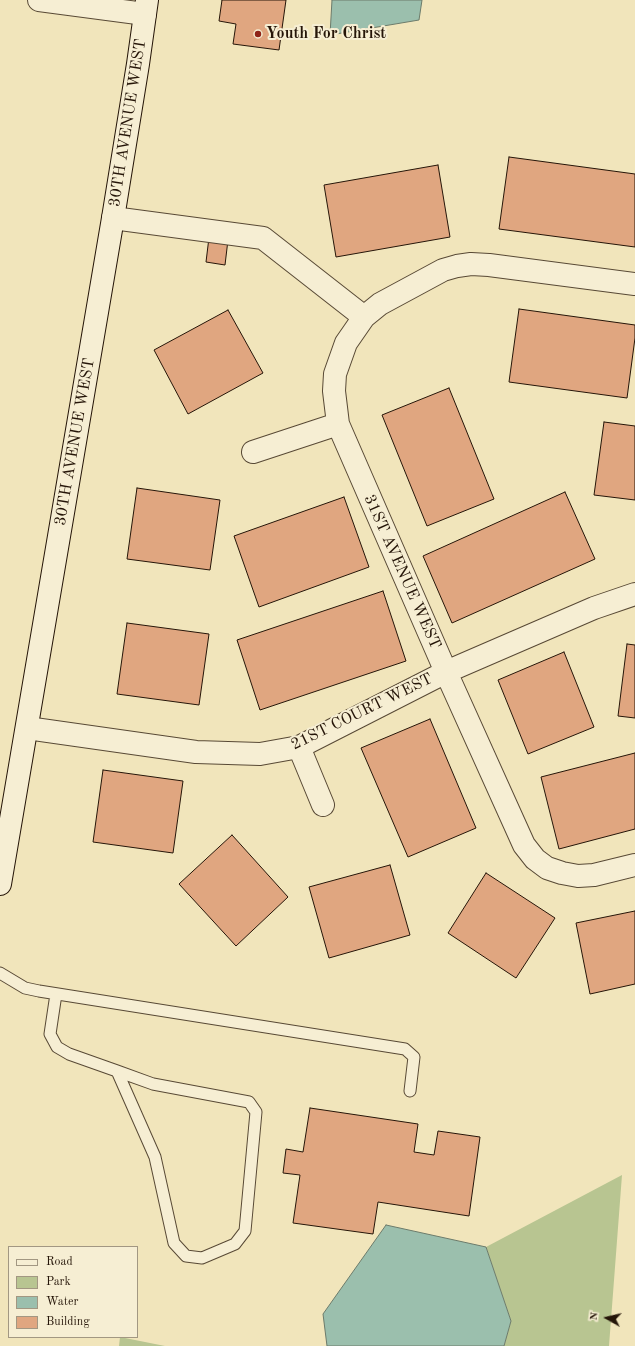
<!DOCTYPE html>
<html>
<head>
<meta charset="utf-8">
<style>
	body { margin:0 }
	#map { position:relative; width:635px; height:1346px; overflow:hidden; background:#f1e5bb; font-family:"Old Standard TT",serif }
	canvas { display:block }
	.legend { position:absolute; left:8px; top:1246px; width:130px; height:92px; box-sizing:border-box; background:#f6eed3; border:1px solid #a29782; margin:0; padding:5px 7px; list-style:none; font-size:12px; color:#251508 }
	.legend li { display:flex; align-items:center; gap:8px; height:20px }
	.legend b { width:20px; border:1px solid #a29782 }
	.north { position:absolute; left:587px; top:1298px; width:40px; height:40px; -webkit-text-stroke:3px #f6eed3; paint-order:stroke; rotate:278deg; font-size:11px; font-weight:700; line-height:16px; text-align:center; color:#251508 }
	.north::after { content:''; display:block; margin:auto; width:14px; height:18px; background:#251508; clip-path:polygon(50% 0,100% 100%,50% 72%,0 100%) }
</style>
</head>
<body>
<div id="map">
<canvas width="635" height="1346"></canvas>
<ul class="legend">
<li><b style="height:5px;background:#f6eed3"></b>Road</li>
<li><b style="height:11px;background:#b8c591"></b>Park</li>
<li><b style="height:11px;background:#9bbfad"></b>Water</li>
<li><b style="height:11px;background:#e0a680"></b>Building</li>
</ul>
<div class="north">N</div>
</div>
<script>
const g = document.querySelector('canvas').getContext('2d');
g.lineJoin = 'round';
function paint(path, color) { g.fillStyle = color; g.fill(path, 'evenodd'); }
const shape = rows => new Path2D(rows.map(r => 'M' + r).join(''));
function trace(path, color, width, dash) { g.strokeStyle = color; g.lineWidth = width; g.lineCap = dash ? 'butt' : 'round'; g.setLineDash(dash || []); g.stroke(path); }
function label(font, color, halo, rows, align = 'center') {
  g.font = font + ' "Old Standard TT",serif'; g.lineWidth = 4; g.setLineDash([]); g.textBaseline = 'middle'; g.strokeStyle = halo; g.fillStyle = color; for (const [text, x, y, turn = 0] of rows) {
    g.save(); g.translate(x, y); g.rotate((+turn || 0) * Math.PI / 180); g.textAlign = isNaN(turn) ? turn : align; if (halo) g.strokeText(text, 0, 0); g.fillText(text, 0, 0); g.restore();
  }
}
paint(shape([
	[622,1175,609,1346,504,1346,511,1321,486,1247],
	[120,1337,165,1346,119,1346]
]), '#b8c591');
const water = shape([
	[332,0,422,0,419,20,330,35,332,0],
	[386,1225,486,1247,511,1321,504,1346,327,1346,323,1314,386,1225]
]);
paint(water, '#9bbfad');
trace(water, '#6c7b6b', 1);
const building = shape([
	[222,0,286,0,279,50,233,44,236,24,219,21,222,0],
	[509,157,635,174,635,247,499,229,509,157],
	[438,165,450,237,336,257,324,185,438,165],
	[211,221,230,223,225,265,206,262,211,221],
	[519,309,635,325,635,338,627,398,509,382,519,309],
	[228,310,263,373,188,414,154,350,228,310],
	[449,388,494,499,427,526,382,415,449,388],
	[604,422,635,426,635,500,594,495,604,422],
	[137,488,220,500,210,570,127,559,137,488],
	[565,492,595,559,452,623,423,556,565,492],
	[344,497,369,567,259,607,234,536,344,497],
	[383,591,406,661,260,710,237,640,383,591],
	[127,623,209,634,199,705,117,694,127,623],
	[627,644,635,645,635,718,618,716,627,644],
	[564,652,594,727,528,754,498,680,564,652],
	[430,719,476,828,408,857,361,748,430,719],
	[635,753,635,829,559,849,541,777,635,753],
	[103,770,183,781,173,853,93,842,103,770],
	[232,835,288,897,236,946,179,884,232,835],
	[390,865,410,935,329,958,309,887,390,865],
	[486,873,555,918,516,978,448,933,486,873],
	[635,911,635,984,590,994,576,923,635,911],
	[310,1108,418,1124,414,1152,434,1155,438,1131,480,1137,469,1216,378,1202,373,1234,293,1223,300,1175,283,1173,286,1149,303,1152,310,1108]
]);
paint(building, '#e0a680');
trace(building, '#251508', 1);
const lane = shape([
	[0,973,25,988,39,991,405,1049,414,1057,410,1091],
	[56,994,50,1034,57,1047,69,1054,117,1071,153,1084,249,1102,256,1112,245,1231,235,1244,202,1258,186,1256,174,1243,155,1157,117,1071]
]);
const street = shape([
	[39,0,145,14],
	[113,218,263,238,364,317],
	[635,284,489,265,471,264,457,266,443,270,380,304,364,317,346,343,335,374,334,391,338,424,446,672,524,845,535,859,547,868,562,873,578,876,594,875,635,865],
	[253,452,338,424],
	[27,728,196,752,260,754,299,747,446,672,594,608,635,594],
	[299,747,323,805]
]);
const secondary = shape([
	[0,884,113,218,138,64,147,0]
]);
trace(lane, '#584935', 13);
trace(street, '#584935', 24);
trace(secondary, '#251508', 24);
trace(lane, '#f6eed3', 11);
trace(street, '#f6eed3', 22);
trace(secondary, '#f6eed3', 22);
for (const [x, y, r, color] of [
	[258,34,4,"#8f2418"]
]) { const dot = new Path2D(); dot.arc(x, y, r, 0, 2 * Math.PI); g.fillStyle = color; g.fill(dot); trace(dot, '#f6eed3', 1.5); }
label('bold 16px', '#251508', '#f6eed3', [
	["Youth For Christ",266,34]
], 'left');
label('16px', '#251508', '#f6eed3', [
	["30TH AVENUE WEST",128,123,-81],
	["30TH AVENUE WEST",75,442,-80],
	["31ST AVENUE WEST",402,572,66],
	["21ST COURT WEST",362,712,-26]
]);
</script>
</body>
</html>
